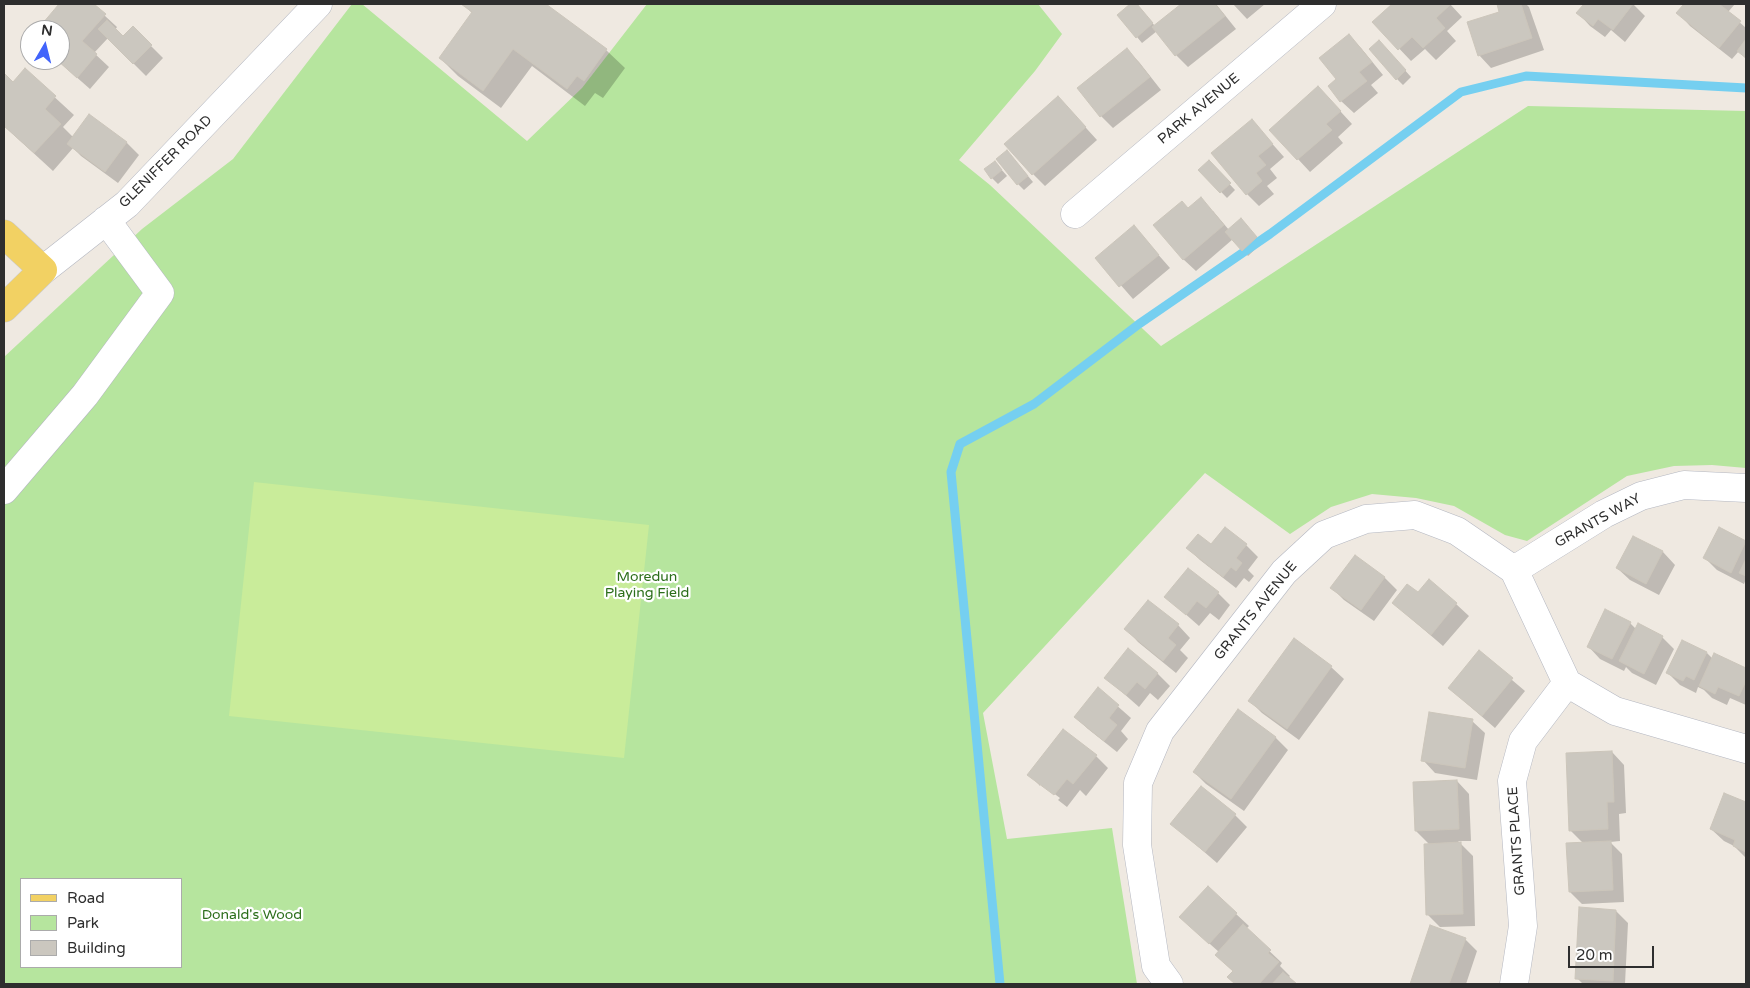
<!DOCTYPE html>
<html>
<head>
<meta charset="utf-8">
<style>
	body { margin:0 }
	#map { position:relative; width:1750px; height:988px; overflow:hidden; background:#efe9e1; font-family:"Varela Round",sans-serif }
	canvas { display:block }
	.frame { position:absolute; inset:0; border:5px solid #2e2e2e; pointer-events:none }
	.legend { position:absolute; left:20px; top:878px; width:162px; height:90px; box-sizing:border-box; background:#fff; border:1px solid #ababab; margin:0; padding:6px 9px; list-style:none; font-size:15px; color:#2e2e2e }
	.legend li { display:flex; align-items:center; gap:10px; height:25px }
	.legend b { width:25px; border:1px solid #ababab }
	.north { position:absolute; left:20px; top:20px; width:50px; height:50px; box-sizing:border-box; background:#fff; border:1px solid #ababab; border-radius:50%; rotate:8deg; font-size:14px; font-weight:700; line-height:20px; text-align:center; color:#2e2e2e }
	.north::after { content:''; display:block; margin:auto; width:18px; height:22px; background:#4264fb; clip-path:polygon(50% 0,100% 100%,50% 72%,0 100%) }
	.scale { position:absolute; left:1568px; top:946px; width:86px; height:22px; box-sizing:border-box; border:2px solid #2e2e2e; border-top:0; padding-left:6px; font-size:15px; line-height:18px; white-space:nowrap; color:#2e2e2e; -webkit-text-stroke:4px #fff; paint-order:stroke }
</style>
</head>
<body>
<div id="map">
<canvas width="1750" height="988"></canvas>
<div class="frame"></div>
<ul class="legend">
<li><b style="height:6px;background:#f2d163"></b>Road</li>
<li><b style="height:14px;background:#b6e59e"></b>Park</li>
<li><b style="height:14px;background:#cbc7bf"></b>Building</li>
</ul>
<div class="north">N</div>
<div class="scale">20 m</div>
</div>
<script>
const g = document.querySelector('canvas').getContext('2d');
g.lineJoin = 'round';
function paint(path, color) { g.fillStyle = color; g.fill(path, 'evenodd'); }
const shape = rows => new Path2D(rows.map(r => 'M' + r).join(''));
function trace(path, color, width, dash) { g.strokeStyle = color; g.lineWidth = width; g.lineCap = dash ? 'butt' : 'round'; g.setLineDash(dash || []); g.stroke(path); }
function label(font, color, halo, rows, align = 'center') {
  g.font = font + ' "Varela Round",sans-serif'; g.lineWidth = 4.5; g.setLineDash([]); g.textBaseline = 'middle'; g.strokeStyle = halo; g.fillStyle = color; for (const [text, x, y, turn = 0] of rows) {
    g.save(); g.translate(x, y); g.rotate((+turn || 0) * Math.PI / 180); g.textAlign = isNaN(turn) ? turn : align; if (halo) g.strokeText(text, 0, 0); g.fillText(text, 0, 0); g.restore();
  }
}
paint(shape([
	[352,4,362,4,527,141,582,88,647,4,1038,4,1062,34,1035,71,959,160,990,185,1161,346,1528,106,1746,111,1746,468,1712,465,1674,466,1627,476,1527,541,1505,535,1454,506,1416,498,1372,494,1331,507,1290,534,1205,473,983,713,1007,839,1112,828,1137,984,4,984,4,357,142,229,233,159],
	[21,879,181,879,181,967,21,967]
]), '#b6e59e');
paint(shape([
	[254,482,649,525,624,758,229,716]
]), '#c9ec9a');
paint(shape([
	[61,4,92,4,117,27,115,30,123,38,133,28,163,58,146,76,108,38,94,53,109,67,90,89,57,60,60,60,60,30,38,30],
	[463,4,544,4,606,50,625,68,603,98,595,93,585,106,532,66,501,108,458,76,440,58,473,14],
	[1132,4,1136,4,1155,26,1183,4,1216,4,1236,29,1188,67,1176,55,1157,31,1142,43,1137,37,1118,15],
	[1233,4,1265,4,1247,19],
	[1394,4,1450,4,1462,17,1447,31,1456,41,1436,60,1425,49,1411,61,1374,22],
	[1498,4,1526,4,1529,7,1544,50,1491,68,1479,55,1501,13],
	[1585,4,1633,4,1645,16,1625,42,1611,30,1605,37,1590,26,1578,13],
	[1685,4,1735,4,1728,12,1746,28,1746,59,1739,51,1732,59,1690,26,1678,13],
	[1349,36,1361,48,1383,75,1371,85,1378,93,1354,113,1341,101,1338,79],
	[1385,48,1411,77,1403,85,1397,79],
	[1127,50,1139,62,1161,90,1113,128,1101,116],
	[25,70,74,115,63,127,73,137,89,116,127,143,139,155,118,183,81,156,73,148,53,171,4,126,4,75,13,83],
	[1058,97,1097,140,1045,186,1033,174],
	[1330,100,1352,124,1338,137,1343,143,1310,172,1271,130],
	[1252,121,1284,157,1270,169,1277,178,1267,186,1274,194,1259,206,1247,194],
	[1013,158,1033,182,1024,190,1018,184],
	[995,162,1007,176,998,184,992,178],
	[1209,162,1235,190,1227,198,1200,170],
	[1188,209,1213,211,1229,230,1246,226,1262,243,1248,256,1233,239,1196,271,1183,259],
	[1134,227,1170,268,1133,299,1097,258],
	[1719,529,1746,542,1746,579,1744,584,1717,570,1705,558],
	[1633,537,1663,552,1675,565,1659,595,1630,580,1617,568],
	[1246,545,1258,557,1248,570,1254,576,1249,582,1244,578,1236,588,1200,560,1188,548],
	[1384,577,1397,590,1374,621,1344,600,1332,588],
	[1218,593,1230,605,1219,620,1210,613,1199,626,1166,597],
	[1418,594,1456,604,1469,616,1443,646,1393,603],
	[1148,601,1178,625,1190,638,1180,650,1188,658,1176,673,1138,642,1126,629],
	[1630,623,1636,629,1662,637,1674,649,1656,685,1632,673,1626,667,1624,671,1600,659,1588,646],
	[1294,640,1331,667,1344,679,1299,740,1262,713,1250,701],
	[1128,650,1158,674,1170,686,1158,700,1150,693,1139,707,1106,678],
	[1479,652,1525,691,1495,728,1449,688],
	[1707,653,1713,659,1715,655,1746,669,1746,705,1730,698,1727,705,1712,698,1704,690,1698,687,1696,693,1680,685,1668,673],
	[1098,689,1131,718,1121,731,1128,739,1117,752,1088,729,1075,717],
	[1238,710,1276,738,1288,750,1244,811,1206,784,1194,772],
	[1472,721,1485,733,1477,780,1435,773,1423,760],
	[1612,752,1624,765,1626,813,1619,814,1620,841,1610,842,1622,854,1624,902,1582,904,1570,892,1583,843,1570,830],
	[1096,756,1108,768,1086,796,1080,790,1067,807,1058,800,1060,798,1040,783,1040,786,1029,774],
	[1457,781,1469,794,1471,841,1458,841,1473,856,1475,926,1440,927,1427,914,1430,845,1416,831],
	[1725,795,1746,803,1746,858,1734,846,1724,841,1711,829],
	[1235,815,1247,827,1217,863,1172,824],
	[1208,888,1249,926,1246,929,1282,963,1280,966,1290,976,1288,978,1295,984,1236,984,1229,977,1234,972,1216,955,1219,952,1193,929],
	[1616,911,1628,923,1625,984,1583,984,1577,978],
	[1431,927,1465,939,1477,951,1466,984,1411,984]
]), '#0003');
trace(shape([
	[1000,984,951,472,960,444,1034,404,1139,324,1270,234,1461,92,1526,76,1746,88]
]), '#75cff0', 9);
const building = shape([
	[59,4,94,4,106,14,82,41,97,54,77,78,57,60,60,60,60,30,37,30,59,4],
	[461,4,546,4,607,49,584,81,577,76,567,89,513,49,483,91,439,58,472,12,461,4],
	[1130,4,1137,4,1153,23,1136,38,1117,15,1130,4],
	[1181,4,1215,4,1225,16,1175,56,1152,27,1181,4],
	[1392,4,1451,4,1436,18,1445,28,1423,48,1412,37,1398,50,1372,22,1392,4],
	[1497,4,1521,4,1532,38,1478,56,1467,22,1499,12,1497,4],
	[1584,4,1633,4,1613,30,1598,19,1593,26,1576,13,1584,4],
	[1684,4,1719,4,1741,21,1719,48,1676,13,1684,4],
	[107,20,123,36,133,26,152,45,133,64,98,29,107,20],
	[1349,34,1372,62,1359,72,1367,81,1340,102,1328,86,1336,79,1319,58,1349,34],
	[1746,39,1746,58,1737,51,1746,39],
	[1379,40,1406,70,1396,80,1369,49,1379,40],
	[1127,48,1150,77,1100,117,1077,88,1127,48],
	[25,68,56,96,45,109,61,124,34,153,4,126,4,73,13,82,25,68],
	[1318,86,1341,111,1326,124,1332,130,1297,160,1269,130,1318,86],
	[1058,96,1086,127,1032,175,1004,144,1058,96],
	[89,114,127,142,105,172,67,144,89,114],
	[1252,119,1273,144,1258,156,1266,165,1256,173,1262,181,1246,195,1211,153,1252,119],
	[1007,150,1028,176,1017,185,996,159,1007,150],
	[1209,160,1231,183,1220,193,1198,170,1209,160],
	[995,161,1002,170,991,179,984,169,995,161],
	[1201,197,1224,225,1183,260,1153,225,1182,201,1188,208,1201,197],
	[1241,218,1257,237,1242,251,1225,232,1241,218],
	[1134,225,1159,255,1119,287,1095,258,1134,225],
	[1225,527,1247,544,1236,558,1242,563,1236,571,1231,567,1223,577,1186,548,1198,534,1211,544,1225,527],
	[1719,527,1746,541,1731,573,1703,558,1719,527],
	[1633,536,1663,551,1646,584,1616,568,1633,536],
	[1355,555,1385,577,1361,610,1330,588,1355,555],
	[1746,559,1746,576,1739,573,1746,559],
	[1188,568,1219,592,1206,608,1197,601,1186,615,1164,597,1188,568],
	[1429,579,1457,603,1431,635,1392,603,1407,584,1418,592,1429,579],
	[1148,600,1179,624,1168,638,1176,645,1163,661,1124,629,1148,600],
	[1605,609,1631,622,1612,659,1587,647,1605,609],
	[1638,623,1663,636,1644,674,1619,661,1638,623],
	[1294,638,1332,666,1287,729,1248,701,1294,638],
	[1682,640,1707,652,1694,680,1686,676,1683,681,1666,673,1682,640],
	[1128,648,1158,673,1145,689,1137,682,1126,695,1104,678,1128,648],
	[1479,650,1513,678,1482,716,1448,688,1479,650],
	[1714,653,1746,668,1746,681,1739,696,1718,687,1715,694,1699,686,1714,653],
	[1098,687,1119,705,1109,718,1117,725,1104,741,1074,717,1098,687],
	[1238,709,1276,737,1231,799,1193,772,1238,709],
	[1429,712,1473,719,1465,768,1421,761,1429,712],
	[1063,729,1097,755,1073,784,1067,779,1054,795,1027,775,1063,729],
	[1612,751,1614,802,1607,802,1608,829,1569,831,1566,753,1612,751],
	[1457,780,1459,829,1415,831,1413,782,1457,780],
	[1201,786,1236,814,1205,852,1170,824,1201,786],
	[1724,793,1746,802,1746,852,1733,846,1735,840,1710,829,1724,793],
	[1611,841,1613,890,1569,892,1566,843,1611,841],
	[1461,842,1463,914,1426,915,1424,844,1461,842],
	[1208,886,1237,913,1209,944,1179,917,1208,886],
	[1579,907,1616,910,1613,981,1575,979,1579,907],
	[1243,924,1271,950,1268,953,1279,962,1259,984,1235,984,1227,977,1233,971,1215,955,1243,924],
	[1430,925,1466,938,1449,984,1410,984,1430,925],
	[1283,972,1297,984,1272,984,1283,972]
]);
paint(building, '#cbc7bf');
trace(building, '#cbc5ba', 1);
const minor = shape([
	[1075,214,1322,4],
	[43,270,127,204,318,4],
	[4,490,85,395,160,293,106,220],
	[1514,570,1604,514,1641,496,1684,485,1746,488],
	[1169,984,1156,966,1137,845,1138,783,1160,731,1284,572,1324,535,1366,519,1415,515,1457,531,1514,570,1567,683,1615,711,1746,749],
	[1514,984,1523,926,1512,781,1523,741,1567,683]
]);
const major = shape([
	[4,234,43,270,4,308]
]);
trace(minor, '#b4b7c1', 29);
trace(major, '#c9c9c9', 29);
trace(minor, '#fff', 28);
trace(major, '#f2d163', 28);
label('14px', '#2e2e2e', '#fff', [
	["PARK AVENUE",1199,109,-40],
	["GLENIFFER ROAD",166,162,-45],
	["GRANTS WAY",1598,521,-29],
	["GRANTS AVENUE",1256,611,-51],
	["GRANTS PLACE",1517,841,-94]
]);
label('14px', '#2c6e1b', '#fff', [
	["Moredun",647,577],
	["Playing Field",647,593],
	["Donald's Wood",252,915]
]);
</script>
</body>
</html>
